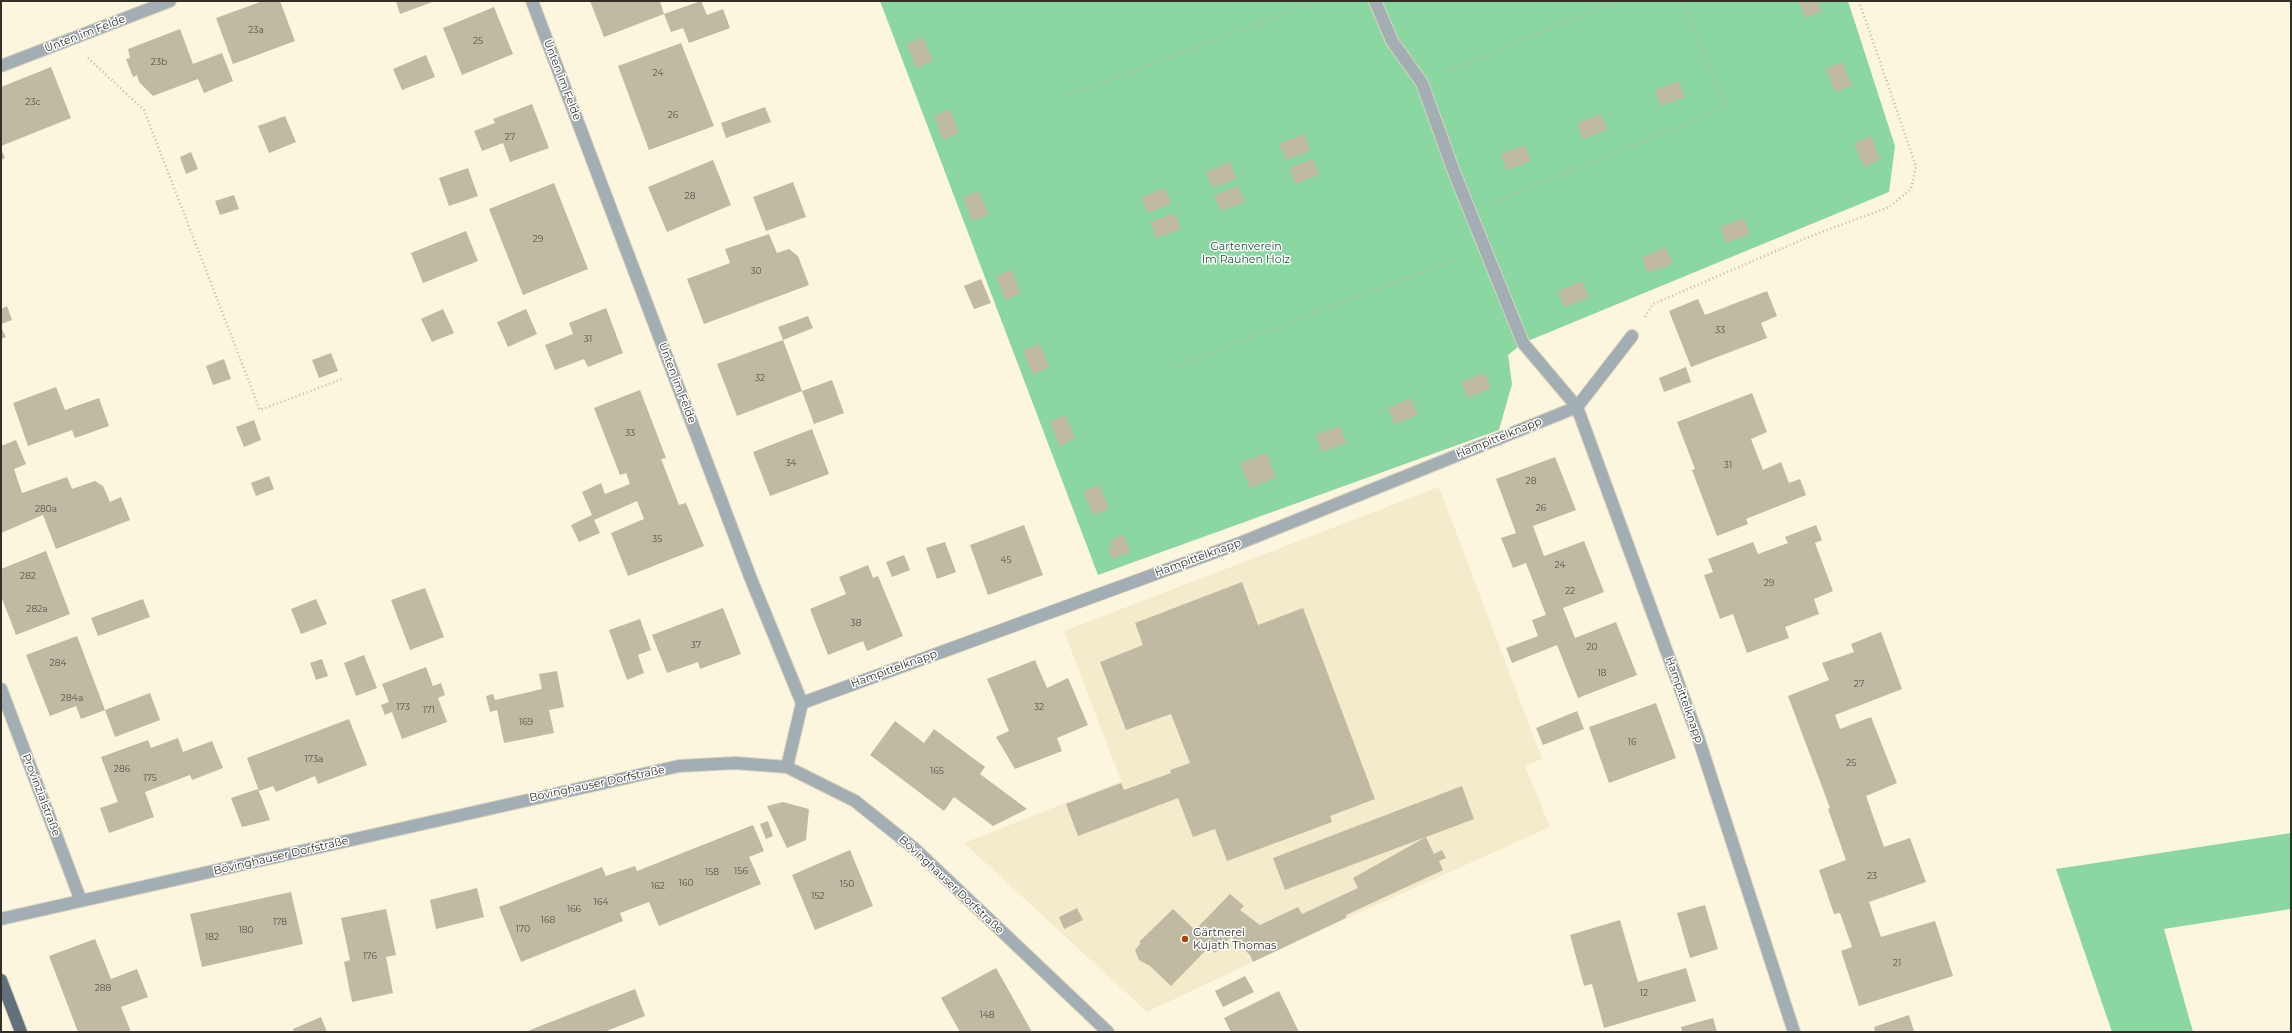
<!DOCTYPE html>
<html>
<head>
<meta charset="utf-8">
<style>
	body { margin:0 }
	#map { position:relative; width:2292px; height:1033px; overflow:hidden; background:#fdf6de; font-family:Montserrat,sans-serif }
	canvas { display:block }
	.frame { position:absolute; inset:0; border:2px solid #333127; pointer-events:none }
</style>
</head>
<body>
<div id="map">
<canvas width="2292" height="1033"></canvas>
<div class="frame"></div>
</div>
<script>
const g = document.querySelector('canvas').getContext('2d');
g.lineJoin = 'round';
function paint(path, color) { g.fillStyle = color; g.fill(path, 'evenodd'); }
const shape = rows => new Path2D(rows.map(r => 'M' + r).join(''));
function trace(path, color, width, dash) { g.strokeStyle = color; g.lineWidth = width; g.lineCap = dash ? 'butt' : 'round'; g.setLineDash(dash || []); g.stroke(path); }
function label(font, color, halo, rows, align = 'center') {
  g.font = font + ' Montserrat,sans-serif'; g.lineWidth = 3; g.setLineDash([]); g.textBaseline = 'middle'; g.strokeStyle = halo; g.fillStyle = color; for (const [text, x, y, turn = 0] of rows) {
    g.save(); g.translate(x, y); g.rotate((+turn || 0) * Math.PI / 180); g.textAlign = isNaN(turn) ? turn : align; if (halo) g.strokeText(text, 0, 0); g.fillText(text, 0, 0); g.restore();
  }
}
paint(shape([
	[1439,487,1542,759,1525,766,1550,827,1312,934,1147,1012,964,843,1121,781,1064,631]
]), '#f4ebcc');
paint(shape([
	[880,1,1848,1,1895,146,1889,192,1523,343,1508,355,1512,384,1499,430,1098,575],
	[2291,833,2291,909,2164,929,2193,1032,2112,1032,2056,869]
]), '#8bd7a1');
paint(shape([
	[263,1,280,1,295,41,233,64,216,18],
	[396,1,435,1,400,14],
	[590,1,660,1,664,14,701,1,707,15,723,9,730,28,689,43,683,28,671,32,664,14,604,37],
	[1799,1,1818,1,1822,11,1806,18],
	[494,7,513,54,462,75,443,28],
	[180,29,193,64,222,53,233,81,204,93,198,79,153,96,139,82,137,75,133,77,126,59,130,58,128,49],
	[923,37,933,61,916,68,907,44],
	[681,43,714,126,649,150,618,66],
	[426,55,435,77,402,90,393,69],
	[1842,62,1852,86,1835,92,1826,68],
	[51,67,71,118,1,146,1,87],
	[1679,81,1685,97,1661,106,1655,90],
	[532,104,549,148,510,162,503,143,482,151,474,131,495,123,493,119],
	[765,107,771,122,726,138,721,123],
	[950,109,959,133,943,140,934,116],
	[1601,114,1607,130,1583,139,1577,123],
	[285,116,296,142,269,153,258,126],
	[1304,134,1310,151,1286,160,1279,144],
	[1871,136,1880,160,1864,167,1854,143],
	[1525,145,1531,161,1507,170,1500,154],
	[1,149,5,158,1,160],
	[191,152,198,169,186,174,180,157],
	[1313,159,1319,175,1295,184,1289,168],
	[713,160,731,205,667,232,648,187],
	[1230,162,1236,179,1212,188,1206,172],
	[468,168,478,196,449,206,439,178],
	[793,182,806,217,766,231,753,197],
	[554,183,588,269,523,295,489,209],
	[1238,186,1245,202,1221,211,1214,195],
	[1165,188,1171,204,1147,213,1141,197],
	[979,191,989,215,972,221,963,197],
	[234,195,239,209,220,215,215,201],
	[1175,213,1181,229,1156,238,1150,222],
	[1744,218,1750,234,1726,243,1720,227],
	[466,231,478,261,423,283,411,253],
	[769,234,777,253,789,249,798,256,809,285,704,324,687,279,730,263,725,249],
	[1666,247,1673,264,1648,273,1642,257],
	[1012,270,1021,294,1005,300,996,276],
	[981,279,991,303,974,309,964,286],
	[1582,281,1589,298,1564,307,1558,291],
	[1767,291,1777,316,1761,323,1767,338,1691,367,1669,311,1698,299,1705,315],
	[7,306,12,320,1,324,1,309],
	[606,308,623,353,588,367,584,359,555,370,545,345,573,334,569,323],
	[443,309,454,333,432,342,421,319],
	[526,309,537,334,508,347,497,322],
	[808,316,813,328,783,340,778,327],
	[1,327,6,337,1,339],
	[783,340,802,391,737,416,717,364],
	[1040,344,1049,368,1032,374,1023,350],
	[331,353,338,371,319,378,312,360],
	[224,359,231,379,213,385,206,366],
	[1686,367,1691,382,1664,392,1659,378],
	[1485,373,1491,389,1467,398,1461,382],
	[832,380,844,413,814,424,802,391],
	[56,387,65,410,99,398,109,426,75,438,72,430,28,446,13,403],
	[640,390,666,458,661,459,679,505,686,503,704,546,628,576,611,533,644,519,637,501,594,520,600,533,579,542,571,525,592,515,582,492,601,483,605,494,630,484,626,473,620,475,594,408],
	[1752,393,1767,432,1751,439,1763,470,1781,462,1789,483,1800,479,1806,495,1746,519,1748,524,1717,536,1692,470,1695,469,1677,422],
	[1411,398,1418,415,1394,424,1388,408],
	[1066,415,1075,439,1059,446,1050,421],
	[254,420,261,440,244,447,236,427],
	[1340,426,1346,443,1322,452,1316,435],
	[812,429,829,474,770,496,753,452],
	[16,440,26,464,14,469,22,493,67,477,72,489,95,481,103,486,110,502,121,497,130,520,56,549,43,515,1,533,1,446],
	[1267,453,1276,478,1250,488,1240,463],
	[1555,457,1576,510,1533,526,1544,556,1584,541,1604,592,1563,608,1575,638,1616,622,1637,675,1578,698,1557,645,1512,663,1506,648,1538,636,1532,620,1546,615,1526,563,1513,568,1501,538,1516,533,1496,479],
	[269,476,274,489,256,496,251,483],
	[1100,485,1109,509,1093,515,1083,491],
	[1024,525,1043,575,988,595,970,545],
	[1816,525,1822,540,1815,543,1833,591,1814,599,1819,614,1785,627,1789,638,1747,653,1733,614,1720,619,1704,575,1713,572,1708,559,1753,542,1758,554,1788,543,1785,537],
	[1124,535,1131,552,1112,559,1108,548,1112,547,1110,540],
	[945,542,956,572,937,579,926,548],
	[46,551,70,614,16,635,1,596,1,569],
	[904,555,910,570,892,577,886,562],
	[868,565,873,578,878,576,903,636,867,651,863,641,828,655,810,609,846,594,839,577],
	[1242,582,1258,625,1303,608,1375,799,1330,816,1332,822,1227,861,1215,829,1193,837,1178,798,1078,836,1066,804,1121,783,1124,790,1171,773,1170,770,1190,763,1171,714,1126,730,1100,662,1143,645,1135,623],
	[425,588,444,637,410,650,391,600],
	[143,599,150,617,98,636,91,618],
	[316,599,327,624,301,634,291,609],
	[723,608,741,654,700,669,698,662,667,673,652,635],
	[640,619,651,650,638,655,644,673,627,680,609,630],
	[1881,632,1902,689,1835,715,1840,729,1871,717,1897,783,1866,796,1884,847,1910,838,1926,882,1869,902,1881,937,1935,921,1953,976,1859,1006,1841,951,1852,947,1840,913,1834,914,1819,870,1846,860,1828,809,1830,808,1788,696,1829,680,1822,663,1854,652,1851,644],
	[77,636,105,710,81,719,76,706,50,716,26,655],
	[364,655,377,688,356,696,344,663],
	[322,659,328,676,316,680,310,663],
	[1035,660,1047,688,1068,678,1088,725,1057,738,1062,751,1015,769,996,737,1009,731,987,679],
	[426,667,433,686,441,683,445,695,438,698,447,722,402,739,392,712,385,715,381,705,389,702,382,684],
	[557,671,564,707,549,710,554,733,504,743,497,710,490,712,486,696,493,694,495,700,542,689,539,674],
	[150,693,160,720,115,737,105,710],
	[1656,703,1676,758,1609,783,1589,727],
	[1577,711,1584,729,1543,745,1536,728],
	[349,719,367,765,318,784,315,776,276,792,273,786,259,791,247,758],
	[895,721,924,743,934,729,985,767,980,774,1027,809,993,826,954,797,944,811,870,755],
	[178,738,183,752,212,741,223,768,192,780,190,775,145,792,154,817,109,833,100,808,118,802,101,757,148,740,151,748],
	[1462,786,1474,819,1285,890,1273,858],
	[258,789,270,820,242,827,231,798],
	[783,802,809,809,806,840,787,848,767,806],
	[768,821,773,836,766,839,760,824],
	[753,825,764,851,749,857,761,884,659,926,649,902,620,913,623,921,521,962,499,907,602,867,606,876,635,866,637,871],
	[1426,837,1434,854,1442,850,1446,858,1439,861,1443,870,1346,915,1346,918,1253,962,1250,955,1231,937,1215,953,1209,947,1171,986,1150,966,1139,960,1135,950,1141,943,1139,942,1173,909,1195,930,1230,894,1244,906,1240,910,1260,925,1298,907,1302,914,1358,888,1353,878],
	[850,850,873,906,815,930,792,875],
	[477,888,484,917,436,929,430,900],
	[291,892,303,944,202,967,190,914],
	[1705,905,1718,949,1690,958,1677,913],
	[1077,908,1083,920,1064,929,1059,917],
	[386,909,396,955,386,957,393,993,352,1002,344,962,350,960,341,918],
	[1620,920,1638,982,1686,968,1696,1001,1604,1028,1592,984,1584,986,1570,935],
	[95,939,111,979,137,969,148,997,121,1007,131,1032,78,1032,49,956],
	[996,968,1032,1032,960,1032,941,998],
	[1245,976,1254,992,1223,1007,1215,991],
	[635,989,645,1016,604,1032,525,1032],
	[1279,991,1299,1032,1231,1032,1224,1018],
	[1909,1015,1914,1031,1875,1032,1874,1027],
	[321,1017,327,1032,294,1032,293,1029],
	[1713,1018,1717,1032,1682,1032,1681,1027]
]), '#c0baa2');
const lane = shape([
	[1375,1,1392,41,1422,83,1454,172,1523,343,1577,407,1632,336]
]);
const street = shape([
	[532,1,751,579,802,703,787,767],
	[1,66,170,1],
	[1,689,81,901],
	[802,703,1240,543,1577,407,1698,737,1794,1032],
	[1,919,679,766,735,763,787,767,855,801,915,849,1108,1032]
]);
const primary = shape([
	[1,980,21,1032]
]);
trace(lane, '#d9d3bd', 14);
trace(street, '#d9d3bd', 14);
trace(primary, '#d9d3bd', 14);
trace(shape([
	[88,58,144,110,260,410,342,379],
	[1444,73,1615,1],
	[1067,96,1317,1],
	[1492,203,1726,107,1682,1],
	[1645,317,1653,304,1811,236,1889,207,1911,189,1916,166,1859,1],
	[1171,368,1462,257]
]), '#bfb9a6', 2.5, [1, 3]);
trace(lane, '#a3adb4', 12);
trace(street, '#a3adb4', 12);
trace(primary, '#60707d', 12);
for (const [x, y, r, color] of [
	[1185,939,4,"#a94709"]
]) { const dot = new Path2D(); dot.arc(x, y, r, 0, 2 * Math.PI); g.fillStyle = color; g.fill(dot); trace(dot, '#fff', 1.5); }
label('9px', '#565346', null, [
	["23a",256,30],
	["25",478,41],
	["23b",159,62],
	["24",658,73],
	["23c",33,102],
	["26",673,115],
	["27",510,137],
	["28",690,196],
	["29",538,239],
	["30",756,271],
	["33",1720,330],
	["31",588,339],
	["32",760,378],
	["33",630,433],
	["34",791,463],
	["31",1728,465],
	["28",1531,481],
	["26",1541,508],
	["280a",46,509],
	["35",657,539],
	["45",1006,560],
	["24",1560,565],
	["282",28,576],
	["29",1769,583],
	["22",1570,591],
	["282a",37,609],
	["38",856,623],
	["37",696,645],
	["20",1592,647],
	["284",58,663],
	["18",1602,673],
	["27",1859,684],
	["284a",72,698],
	["173",403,707],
	["32",1039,707],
	["171",429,710],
	["169",526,722],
	["16",1632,742],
	["173a",314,759],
	["25",1851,763],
	["286",122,769],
	["165",937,771],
	["175",150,778],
	["156",741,871],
	["158",712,872],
	["23",1872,876],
	["160",686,883],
	["150",847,884],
	["162",658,886],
	["152",818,896],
	["164",601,902],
	["166",574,909],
	["168",548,920],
	["178",280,922],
	["170",523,929],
	["180",246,930],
	["182",212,937],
	["176",370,956],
	["21",1897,963],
	["288",103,988],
	["12",1644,993],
	["148",987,1015]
]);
label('11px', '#333127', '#fff', [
	["Unten im Felde",85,34,-21],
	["Unten im Felde",562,80,69],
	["Unten im Felde",677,383,69],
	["Hampittelknapp",1499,438,-22],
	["Hampittelknapp",1198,558,-20],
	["Hampittelknapp",894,669,-20],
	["Hampittelknapp",1684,700,70],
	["Bövinghauser Dorfstraße",597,784,-12],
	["Provinzialstraße",41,795,69],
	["Bövinghauser Dorfstraße",281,856,-13],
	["Bövinghauser Dorfstraße",951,885,43]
]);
label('11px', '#1a5430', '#fff', [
	["Gartenverein",1246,247],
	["Im Rauhen Holz",1246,260]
]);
label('11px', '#333127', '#fff', [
	["Gärtnerei",1193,933],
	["Kujath Thomas",1193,946]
], 'left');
</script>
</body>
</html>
